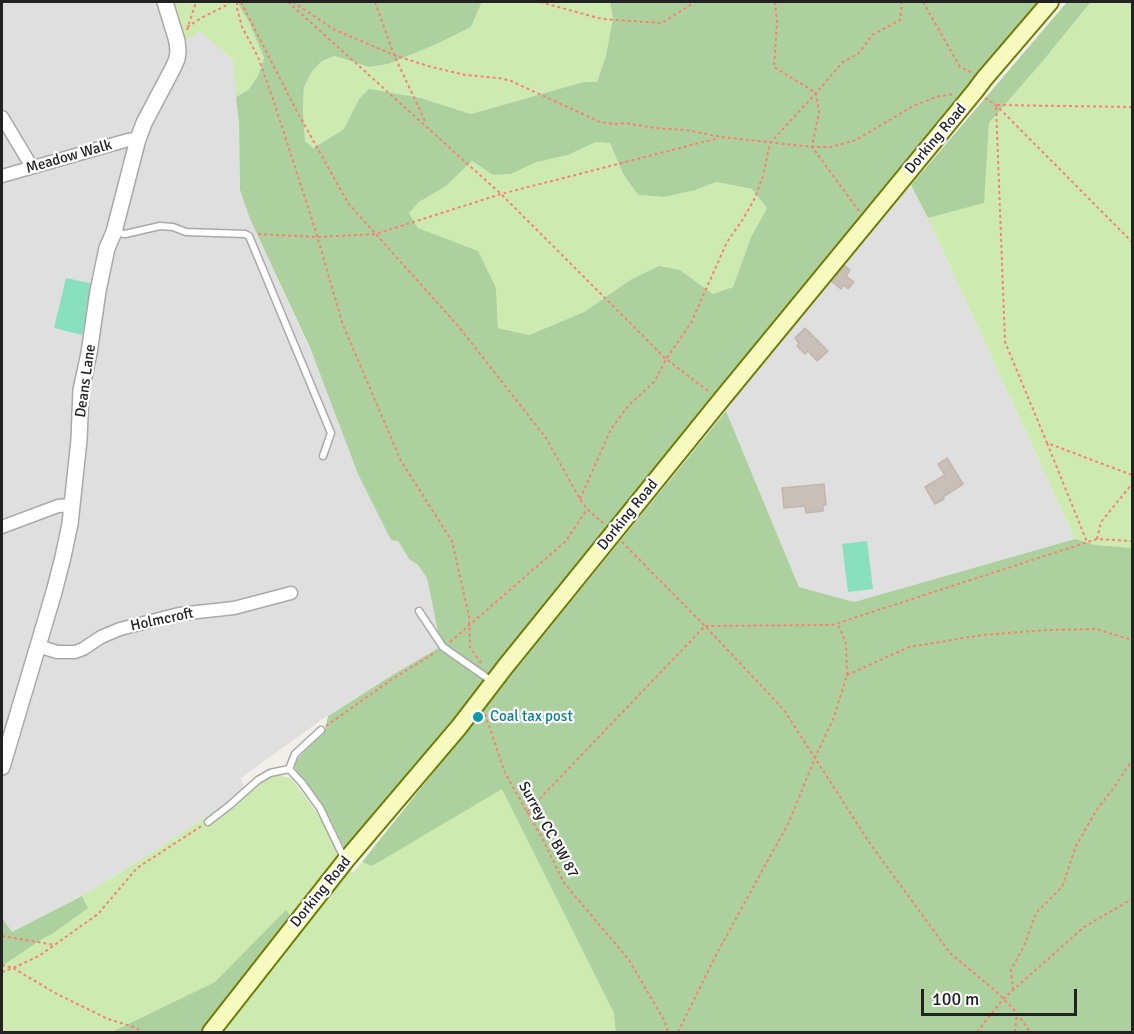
<!DOCTYPE html>
<html>
<head>
<meta charset="utf-8">
<style>
	body { margin:0 }
	#map { position:relative; width:1134px; height:1034px; overflow:hidden; background:#f2efe9; font-family:Signika,sans-serif }
	canvas { display:block }
	.frame { position:absolute; inset:0; border:3px solid #222; pointer-events:none }
	.scale { position:absolute; left:921px; top:989px; width:156px; height:27px; box-sizing:border-box; border:3px solid #222; border-top:0; padding-left:8px; font-size:18px; line-height:21px; white-space:nowrap; color:#222; -webkit-text-stroke:4px #fff; paint-order:stroke }
</style>
</head>
<body>
<div id="map">
<canvas width="1134" height="1034"></canvas>
<div class="frame"></div>
<div class="scale">100 m</div>
</div>
<script>
const g = document.querySelector('canvas').getContext('2d');
g.lineJoin = 'round';
function paint(path, color) { g.fillStyle = color; g.fill(path, 'evenodd'); }
const shape = rows => new Path2D(rows.map(r => 'M' + r).join(''));
function trace(path, color, width, dash) { g.strokeStyle = color; g.lineWidth = width; g.lineCap = dash ? 'butt' : 'round'; g.setLineDash(dash || []); g.stroke(path); }
function label(font, color, halo, rows, align = 'center') {
  g.font = font + ' Signika,sans-serif'; g.lineWidth = 4.5; g.setLineDash([]); g.textBaseline = 'middle'; g.strokeStyle = halo; g.fillStyle = color; for (const [text, x, y, turn = 0] of rows) {
    g.save(); g.translate(x, y); g.rotate((+turn || 0) * Math.PI / 180); g.textAlign = isNaN(turn) ? turn : align; if (halo) g.strokeText(text, 0, 0); g.fillText(text, 0, 0); g.restore();
  }
}
paint(shape([
	[2,2,165,2,183,43,200,30,233,60,239,123,240,190,250,219,398,541,409,559,418,565,427,578,439,637,437,649,394,674,321,720,241,778,245,790,164,845,92,890,12,933,2,929],
	[911,185,928,218,1075,539,854,602,799,587,726,411,721,400]
]), '#e0dfdf');
paint(shape([
	[172,2,237,2,249,22,264,58,258,76,248,90,236,97,233,60,200,31,183,43],
	[480,2,610,2,613,18,606,55,597,82,583,82,471,114,421,98,359,99,344,129,312,148,305,141,303,108,304,87,312,71,322,61,335,56,369,67,387,64,437,44,471,27,481,4],
	[1091,2,1132,2,1132,548,1096,545,1075,539,928,218,983,203,989,123,1032,73],
	[596,142,610,143,623,174,638,195,664,197,696,190,716,182,752,189,767,208,751,237,733,287,713,294,680,270,630,280,584,312,529,335,498,328,496,288,440,237,418,228,409,213,419,202,446,186,472,161,493,175,510,174,536,161,568,155],
	[275,774,292,779,322,820,339,858,353,873,362,862,373,866,501,779,656,1032,122,1032,118,1030,112,1032,2,1032,2,929,12,933,92,890,164,845,245,790]
]), '#cdebb0');
paint(shape([
	[237,2,480,2,481,4,471,27,437,44,388,64,369,67,335,56,322,61,312,71,304,87,303,108,305,141,313,148,344,129,359,99,369,89,421,98,471,114,583,82,597,82,606,55,613,18,610,2,1040,2,964,89,858,219,486,680,351,850,345,849,327,813,294,767,299,757,325,730,328,716,394,674,437,649,439,637,427,578,418,565,409,559,398,541,391,540,358,474,311,350,250,219,240,190,239,123,236,97,248,90,258,76,264,58,249,22],
	[596,142,610,143,623,174,638,195,664,197,696,190,716,182,752,189,767,208,751,237,733,287,713,294,680,270,659,266,630,280,584,312,529,335,498,328,496,288,478,251,418,228,409,213,419,202,446,186,472,161,493,175,511,174,536,162,568,155],
	[1067,2,1091,2,1041,63,989,123,984,203,928,218,911,185],
	[726,411,799,587,854,602,1075,539,1096,545,1132,548,1132,1032,616,1032,614,1013,502,789,372,866,362,862,499,690],
	[82,896,88,908,52,934,42,939,2,966,2,918,12,932],
	[286,910,294,921,206,1032,112,1032,215,982]
]), '#add19e');
paint(shape([
	[66,278,94,284,82,335,54,328],
	[867,541,873,589,848,592,842,544]
]), '#88e0be');
const building = shape([
	[844,265,850,270,846,276,854,282,848,289,844,285,841,289,831,281,844,265],
	[805,328,828,351,817,361,808,351,805,354,797,346,799,343,795,338,805,328],
	[947,458,963,484,943,497,944,499,935,504,925,487,945,475,938,464,947,458],
	[824,484,826,505,823,505,823,511,806,513,805,506,784,508,782,488,824,484]
]);
paint(building, '#c7bfb8');
trace(building, '#c4b6ab', 1.5);
const service = shape([
	[115,232,125,234,160,226,173,227,186,232,245,234,249,236,331,433,323,456],
	[419,611,443,647,493,682],
	[289,769,302,783,320,808,345,860],
	[289,769,295,754,321,730],
	[208,822,230,805,258,780,270,773,289,769]
]);
const minor = shape([
	[2,117,32,167],
	[2,176,128,140,138,139],
	[2,527,58,506,73,505],
	[38,646,57,652,75,652,83,649,101,637,120,629,179,614,234,608,291,593]
]);
const tertiary = shape([
	[2,767,54,592,63,557,70,524,79,440,81,390,89,353,98,291,107,248,114,232,138,139,144,123,173,68,177,59,178,51,177,41,165,2]
]);
const secondary = shape([
	[211,1032,346,860,459,727,505,667,721,400,975,91,984,79,1050,2]
]);
trace(service, '#a9a9a9', 9);
trace(minor, '#a9a9a9', 15);
trace(tertiary, '#a9a9a9', 18);
trace(secondary, '#707d05', 20);
trace(shape([
	[237,2,237,8,242,27,258,57,272,96,315,229,343,325,401,461,452,541,469,616,470,647,481,663],
	[241,2,294,106,348,203,459,327,546,438,580,499,587,509,603,523],
	[288,2,501,194,666,359,711,393],
	[293,2,335,30,394,55,428,66,465,75,499,78,511,81,600,122,614,124,626,123,655,128,686,130,722,137,812,147,831,147,856,140,913,106,936,97,954,94],
	[375,2,394,55,426,123],
	[540,2,602,19,662,23,695,2],
	[775,2,777,22,774,67,816,93,819,112,812,147,859,211],
	[923,2,960,67,973,73],
	[187,27,203,17,225,6,230,2],
	[187,30,196,2],
	[985,98,996,105,1132,242],
	[1132,107,996,105,1005,342,1047,443,1132,475],
	[258,234,317,237,376,234,501,194,719,138],
	[1047,443,1087,542],
	[580,499,611,429,628,406,655,381,666,359,691,323,727,242,743,219,755,198,763,176,770,143,816,93,843,62,859,53,872,35,900,20,902,2],
	[1097,539,1101,522,1132,484],
	[622,542,705,626,784,710,871,845,950,953,998,993,1017,1013,1030,1032],
	[450,642,566,541,587,509],
	[847,675,909,647,982,635,1047,630,1096,629,1132,640],
	[485,714,505,773,542,838,564,883,629,960,664,1020,668,1032],
	[326,726,391,680,436,652],
	[527,812,705,626,832,625,1097,539,1132,541],
	[2,936,55,945],
	[2,965,13,968,39,956,98,914,137,868,203,825],
	[2,972,13,968,57,994,108,1019,137,1028,140,1032],
	[1013,990,1011,970,1024,946,1036,913,1062,887,1076,846,1096,811,1115,786,1132,760],
	[678,1032,717,953,789,822,815,758,834,717,847,675,846,644,838,624],
	[977,1032,1003,999,1084,927,1132,899],
	[1015,1032,1017,1013]
]), '#fa8072', 2, [3, 3]);
trace(service, '#fff', 6);
trace(minor, '#fff', 12);
trace(tertiary, '#fff', 15);
trace(secondary, '#f7fabf', 16);
for (const [x, y, r, color] of [
	[478,717,6,"#0f9aa8"]
]) { const dot = new Path2D(); dot.arc(x, y, r, 0, 2 * Math.PI); g.fillStyle = color; g.fill(dot); trace(dot, '#fff', 2); }
label('15px', '#222', '#fff', [
	["Dorking Road",936,139,-50],
	["Meadow Walk",69,157,-16],
	["Deans Lane",86,381,-82],
	["Dorking Road",628,515,-51],
	["Holmcroft",162,620,-12],
	["Surrey CC BW 87",548,830,61],
	["Dorking Road",321,892,-51]
]);
label('15px', '#0d838f', '#fff', [
	["Coal tax post",490,717]
], 'left');
</script>
</body>
</html>
